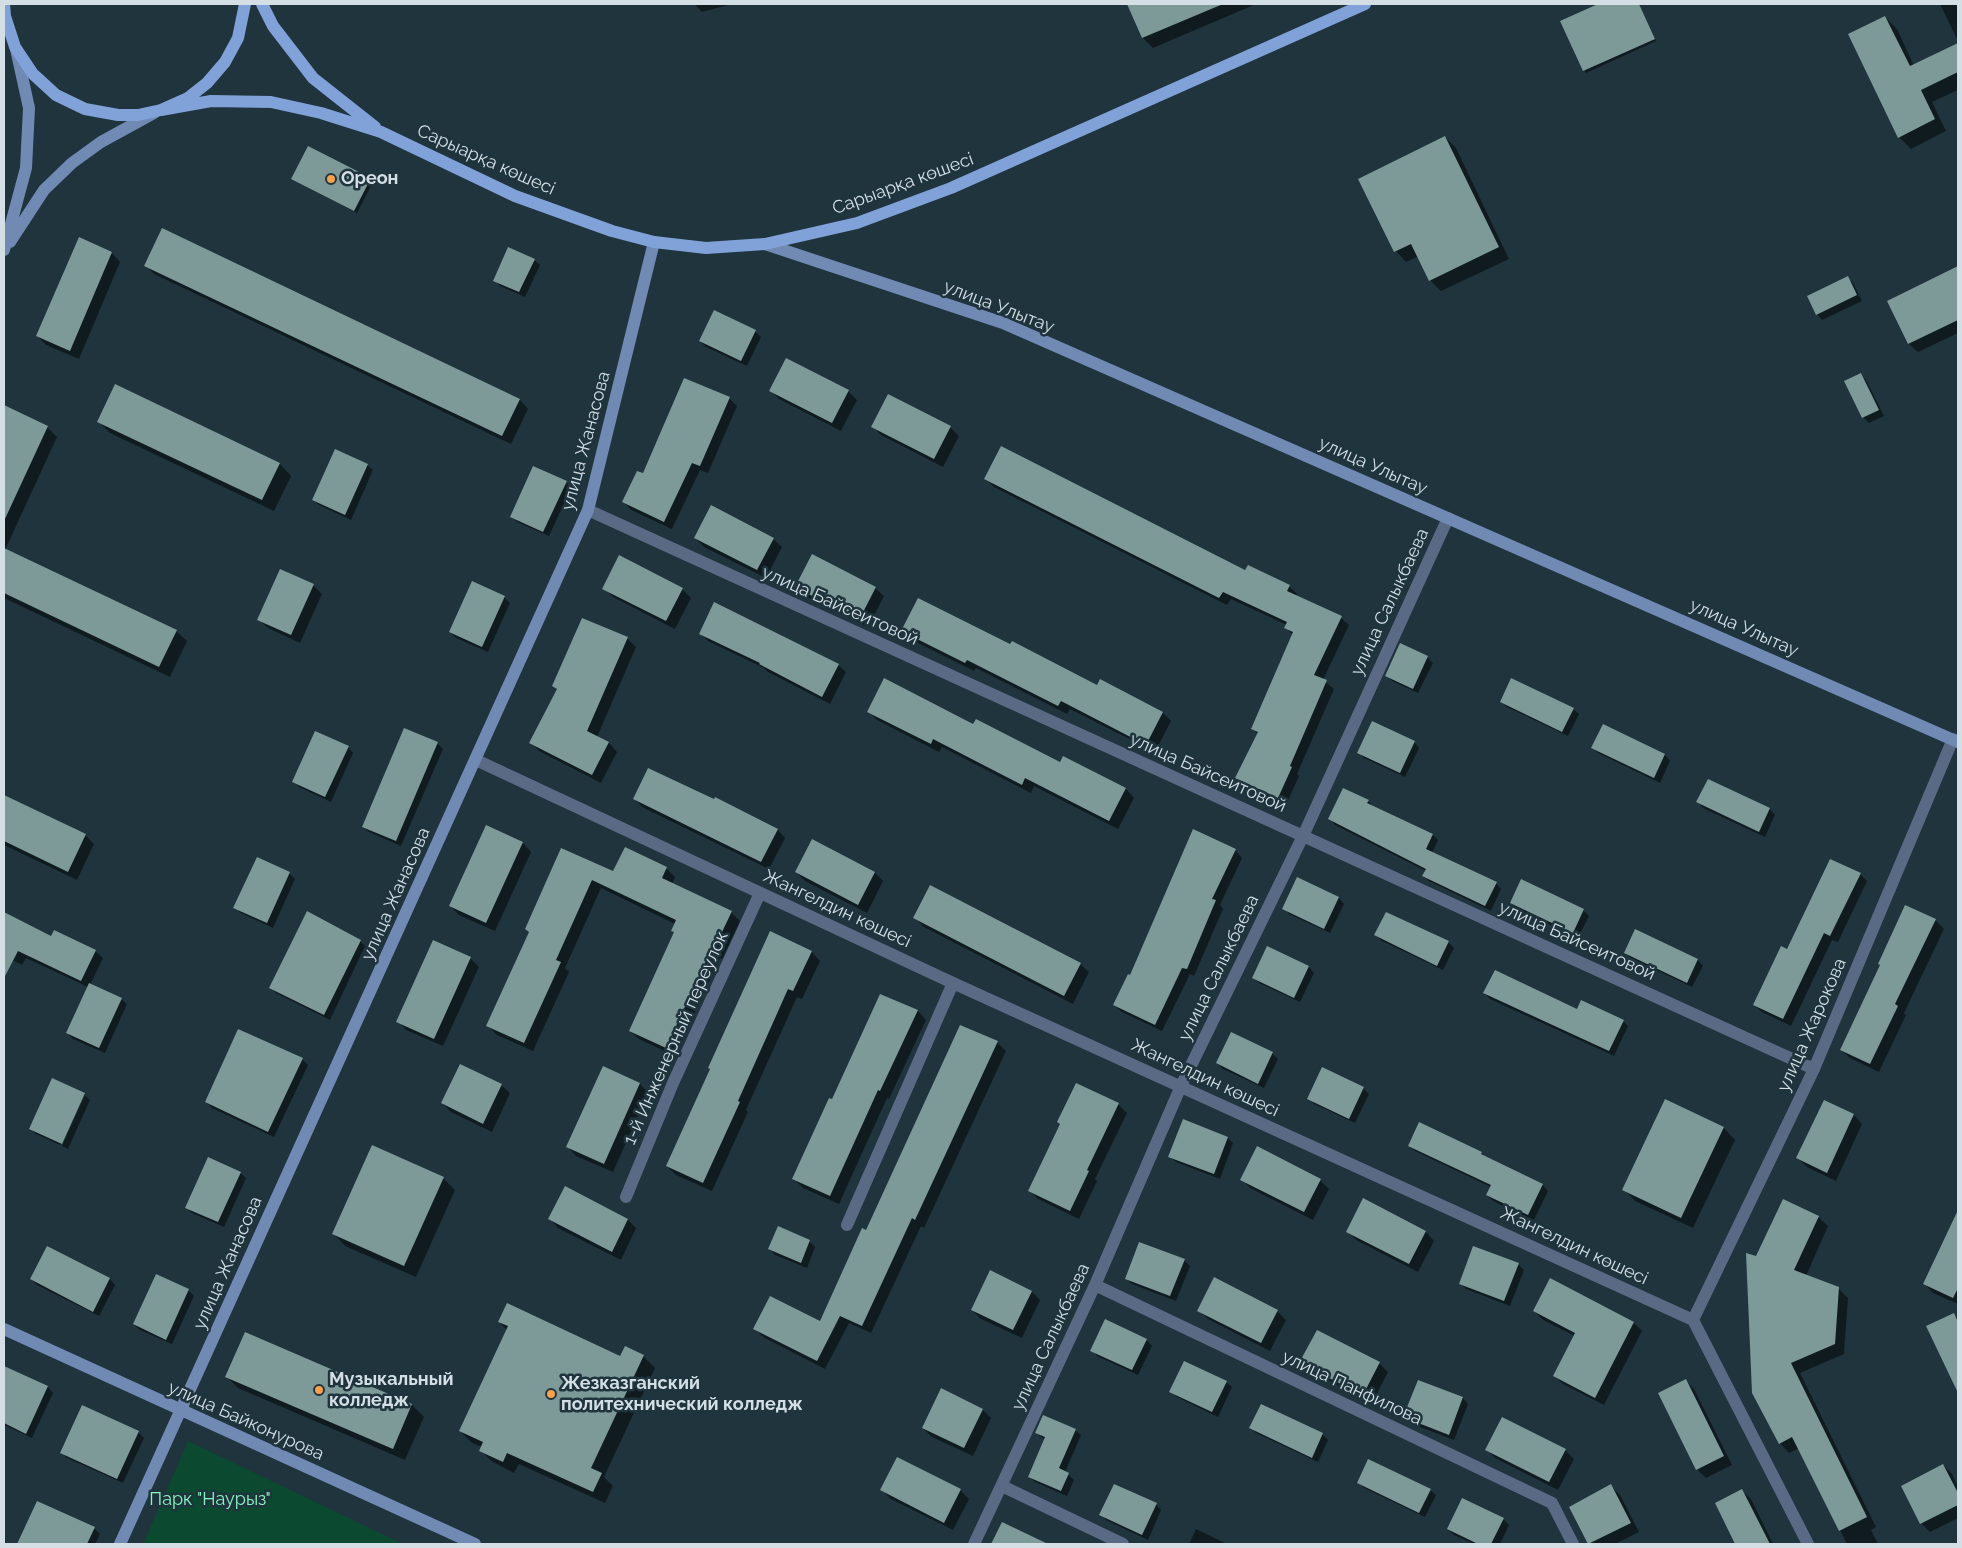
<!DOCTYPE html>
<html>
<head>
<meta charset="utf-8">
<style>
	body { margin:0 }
	#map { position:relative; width:1962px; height:1548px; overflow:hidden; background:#1f343d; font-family:Raleway,sans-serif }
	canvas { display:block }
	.frame { position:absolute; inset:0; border:5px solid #d3dfe5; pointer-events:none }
</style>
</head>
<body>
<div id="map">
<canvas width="1962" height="1548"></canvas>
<div class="frame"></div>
</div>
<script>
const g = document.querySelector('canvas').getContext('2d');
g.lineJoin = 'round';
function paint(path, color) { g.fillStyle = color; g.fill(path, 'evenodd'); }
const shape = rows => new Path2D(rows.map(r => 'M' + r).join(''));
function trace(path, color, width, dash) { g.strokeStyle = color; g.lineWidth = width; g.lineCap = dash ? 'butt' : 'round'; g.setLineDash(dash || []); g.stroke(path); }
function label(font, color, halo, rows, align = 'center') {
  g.font = font + ' Raleway,sans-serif'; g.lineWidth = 5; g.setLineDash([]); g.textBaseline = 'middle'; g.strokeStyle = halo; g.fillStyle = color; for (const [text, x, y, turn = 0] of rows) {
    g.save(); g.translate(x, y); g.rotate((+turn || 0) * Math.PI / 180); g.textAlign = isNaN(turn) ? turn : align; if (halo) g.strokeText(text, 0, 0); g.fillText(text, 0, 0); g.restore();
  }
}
paint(shape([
	[188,1441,403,1544,143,1544]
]), '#0b4930');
paint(shape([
	[694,4,732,4,702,12],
	[1128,4,1256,4,1153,48,1143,38],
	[1602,4,1639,4,1656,41,1586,73,1562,22],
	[1940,4,1958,4,1958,41],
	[1885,17,1897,29,1914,66,1958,44,1958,90,1932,102,1946,131,1911,149,1899,137],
	[1445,137,1456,148,1509,259,1441,291,1430,280,1419,256,1406,262,1396,251,1360,180],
	[308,148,373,182,357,213,292,179],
	[163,230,520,400,528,409,511,444,154,274,146,265],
	[112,253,120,262,79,359,46,345,37,336],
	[534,260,540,265,525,297,500,286,495,280],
	[1958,268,1958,333,1918,352,1909,344,1889,302],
	[1848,278,1853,283,1862,301,1822,320,1817,314],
	[755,331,761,337,747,366,706,347,700,341],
	[1861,374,1866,380,1884,416,1869,423,1863,417],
	[115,386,280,464,291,476,274,511,110,433,98,421],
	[770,390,848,391,857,400,841,431,779,399],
	[729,398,737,406,708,473,700,470,672,529,631,510,624,502,644,475],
	[4,407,47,427,57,437,5,550,176,631,187,641,170,677,4,598],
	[872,426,950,427,959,436,943,467,881,435],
	[367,465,373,470,351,520,319,505,313,500],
	[986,479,1289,586,1297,594,1296,596,1341,618,1349,625,1323,680,1334,689,1297,774,1299,776,1286,805,1244,786,1237,778,1258,734,1253,729,1293,635,1286,628,1287,625,1231,599,1227,605,994,487],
	[566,482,571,488,549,536,517,522,512,516],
	[695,538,773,539,782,547,766,578,704,547],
	[472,583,504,597,510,603,488,652,456,638,450,632],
	[313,585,322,594,300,643,268,628,259,620],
	[797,587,875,588,884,596,868,627,805,596],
	[604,588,682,589,691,598,675,629,613,597],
	[903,631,1011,646,1098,686,1101,681,1163,713,1171,721,1155,752,1070,709,1067,714,976,668,974,671,912,640],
	[700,633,838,665,846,672,830,704,768,672,764,668,708,641],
	[627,638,636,647,597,737,609,743,617,752,601,783,539,751,531,743,558,690,554,686],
	[1427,657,1433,663,1418,693,1392,681,1387,675],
	[1501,702,1573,709,1579,714,1568,736,1507,707],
	[869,712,974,726,1060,764,1064,758,1126,789,1134,798,1118,829,1034,786,1031,793,942,747,939,752,877,720],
	[1603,726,1665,755,1670,761,1660,783,1598,753,1593,748],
	[1414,742,1419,748,1405,777,1364,758,1359,753],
	[437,743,443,749,401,846,369,832,363,827],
	[348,747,353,753,331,802,299,787,294,782],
	[1708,780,1770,809,1775,815,1765,837,1703,808,1698,802],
	[4,797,85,835,94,844,77,880,4,845],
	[715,798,778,830,785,838,769,869,642,807,635,799,714,801],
	[1368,801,1374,807,1433,835,1438,840,1432,853,1496,883,1501,889,1491,911,1429,881,1424,876,1426,871,1335,825,1330,819],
	[523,843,531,852,495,931,459,915,450,906],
	[562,850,614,873,666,868,675,877,672,884,731,912,740,921,722,959,720,958,675,1056,639,1039,630,1031,675,933,672,931,675,924,601,888,565,968,569,972,533,1051,497,1035,488,1026,530,933,526,929],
	[1235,850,1242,858,1220,905,1223,909,1194,976,1190,974,1162,1031,1122,1012,1114,1005,1131,976],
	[796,872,875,873,883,881,867,913,805,881],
	[289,873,295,879,273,928,241,913,235,908],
	[1860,874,1867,881,1838,942,1832,940,1791,1026,1762,1012,1754,1005],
	[1298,879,1339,898,1344,904,1330,933,1289,914,1284,908],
	[1522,881,1583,910,1589,916,1578,938,1517,909,1511,903],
	[4,913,52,937,95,951,103,958,90,985,121,999,127,1004,105,1053,73,1039,67,1033,88,987,26,958,22,965,4,956],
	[915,918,1080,964,1089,972,1073,1004,924,927],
	[1935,920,1944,929,1904,1013,1906,1015,1879,1072,1850,1058,1841,1050],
	[771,933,812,952,820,961,802,999,797,997,746,1110,748,1112,712,1191,676,1175,667,1166],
	[1376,935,1448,942,1454,948,1443,970,1382,941],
	[360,941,365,946,330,1020,276,993,270,987],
	[1267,948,1309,967,1314,973,1300,1002,1259,983,1254,977],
	[1625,953,1698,960,1703,966,1692,987,1631,958],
	[470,958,479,967,443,1046,406,1030,398,1021],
	[1485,993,1623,1021,1628,1026,1614,1056,1490,999],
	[880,996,918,1011,926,1020,889,1099,887,1098,839,1204,803,1188,794,1179,833,1101],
	[997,1042,1006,1051,924,1228,921,1226,871,1333,849,1323,825,1369,763,1337,755,1329,820,1323,867,1232],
	[1272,1053,1278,1059,1264,1088,1223,1069,1217,1063],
	[302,1059,308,1065,274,1137,212,1108,207,1102],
	[603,1068,640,1084,648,1093,613,1172,576,1156,568,1147],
	[53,1080,85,1095,83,1095,60,1145,36,1134,30,1128],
	[501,1085,510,1093,492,1132,451,1112,442,1103],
	[1363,1088,1369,1094,1355,1123,1314,1104,1309,1098],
	[85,1095,90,1100,68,1149,62,1146],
	[1666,1101,1724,1128,1735,1140,1693,1228,1635,1201,1624,1189],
	[1825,1102,1854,1115,1862,1124,1836,1181,1807,1167,1798,1158],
	[1118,1104,1127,1113,1095,1179,1097,1181,1079,1219,1038,1199,1029,1190],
	[1420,1123,1482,1153,1487,1159,1543,1185,1548,1191,1534,1220,1493,1201,1487,1195,1491,1187,1415,1151,1409,1145],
	[1228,1138,1233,1143,1220,1179,1176,1162,1170,1157],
	[240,1173,246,1178,224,1227,192,1213,186,1207],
	[443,1178,455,1190,416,1277,345,1246,334,1234],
	[1242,1179,1320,1180,1329,1189,1313,1220,1250,1188],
	[566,1188,628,1220,636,1228,621,1260,558,1228,550,1219],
	[1364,1200,1426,1232,1434,1241,1418,1272,1356,1240,1348,1232],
	[1818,1217,1828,1226,1806,1276,1838,1288,1848,1298,1844,1354,1800,1373,1876,1527,1871,1530,1878,1544,1847,1544,1799,1448,1789,1453,1780,1443,1757,1258],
	[1952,1227,1958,1230,1958,1304,1933,1293,1925,1284],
	[809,1241,815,1247,807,1268,775,1255,770,1249],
	[47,1248,110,1279,115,1285,99,1316,37,1285,31,1279],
	[1184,1260,1190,1266,1176,1301,1132,1284,1126,1279],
	[1518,1264,1524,1270,1510,1306,1466,1289,1460,1283],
	[991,1272,1032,1292,1040,1300,1022,1338,981,1319,972,1310],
	[1550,1279,1634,1323,1642,1331,1604,1405,1563,1384,1554,1375,1575,1336,1543,1320,1534,1311],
	[188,1290,194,1296,172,1344,140,1330,134,1324],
	[1199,1311,1277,1311,1286,1320,1270,1351,1208,1319],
	[1953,1314,1958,1319,1958,1390,1927,1327],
	[1106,1321,1147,1340,1152,1346,1138,1375,1097,1356,1092,1350],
	[499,1322,621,1358,643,1356,655,1368,604,1477,613,1486,605,1503,519,1464,514,1473,493,1462,481,1451,482,1447,472,1443,460,1431,507,1330],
	[246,1333,412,1405,424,1417,405,1460,238,1388,227,1377],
	[1301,1363,1379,1363,1388,1372,1372,1403,1310,1371],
	[4,1367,48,1387,53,1393,32,1438,4,1425],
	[1685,1380,1694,1389,1732,1465,1706,1478,1697,1469,1659,1393],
	[1418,1381,1463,1398,1468,1404,1454,1440,1410,1423,1405,1417],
	[1226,1382,1232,1387,1218,1417,1177,1397,1171,1392],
	[1261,1405,1323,1435,1328,1440,1318,1462,1256,1433,1251,1428],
	[983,1410,991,1418,973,1456,932,1437,923,1428],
	[1075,1430,1081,1435,1065,1472,1074,1480,1067,1496,1035,1482,1029,1477,1045,1440,1036,1433],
	[138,1432,144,1438,123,1483,67,1458,61,1452],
	[1487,1450,1565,1450,1574,1459,1558,1490,1495,1458],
	[1943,1465,1952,1474,1958,1487,1958,1518,1930,1532,1922,1524,1902,1486],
	[1358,1482,1430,1490,1436,1495,1425,1517,1364,1488],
	[1611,1486,1620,1495,1639,1532,1615,1544,1589,1544,1570,1507],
	[882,1490,960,1490,969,1499,953,1530,891,1499],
	[1742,1491,1751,1499,1773,1544,1736,1544,1716,1504],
	[38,1503,94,1528,100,1534,95,1544,19,1544],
	[1156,1504,1161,1510,1148,1540,1106,1520,1101,1514],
	[1503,1519,1509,1525,1500,1544,1474,1544,1454,1535,1448,1529],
	[1002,1524,1045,1544,993,1544],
	[1196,1529,1227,1544,1189,1544]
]), '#0007');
paint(shape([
	[1127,4,1223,4,1142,38],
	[1598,4,1639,4,1655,39,1583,71,1560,21],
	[1885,16,1910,66,1958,43,1958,72,1921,90,1935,119,1898,138,1848,34],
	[1445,136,1499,247,1429,281,1411,244,1394,252,1358,179],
	[308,146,371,178,354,211,291,179],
	[162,228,520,399,502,436,144,266],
	[79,237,112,252,70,351,36,336],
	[508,247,535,259,519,292,493,281],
	[1958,266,1958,320,1908,344,1887,301],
	[1848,276,1857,295,1816,315,1807,296],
	[714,310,756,330,741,361,699,341],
	[786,358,849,390,832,423,769,391],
	[1861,373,1879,410,1862,418,1844,381],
	[684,378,730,397,700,466,692,463,664,522,622,502,637,471,643,473],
	[115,384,280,463,262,500,97,422],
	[888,394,951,426,934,459,871,427],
	[4,405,48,426,4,521],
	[1001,446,1245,570,1248,565,1290,585,1287,591,1342,616,1314,675,1327,680,1290,766,1292,767,1278,798,1235,778,1258,732,1251,729,1293,632,1284,628,1287,622,1223,592,1219,598,984,479],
	[335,449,368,464,345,515,312,500],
	[533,466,567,481,543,532,510,517],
	[711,505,774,538,757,570,694,538],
	[4,548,177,630,159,667,4,593],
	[812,554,876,587,859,620,795,587],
	[619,555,683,588,666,621,602,589],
	[280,569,314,584,291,635,257,620],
	[472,581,505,596,482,647,449,632],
	[918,598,1010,644,1012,641,1097,685,1100,679,1163,712,1146,745,1061,701,1058,706,967,660,965,663,901,631],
	[714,602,839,664,822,697,759,664,760,663,699,634],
	[582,618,628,637,587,731,609,742,592,775,529,743,557,689,552,686],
	[1400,643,1428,656,1413,689,1385,676],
	[884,678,973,724,976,719,1060,762,1063,756,1126,788,1109,821,1025,778,1022,785,933,739,931,744,867,712],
	[1511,678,1574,708,1562,732,1500,702],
	[1372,721,1415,741,1400,773,1357,753],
	[1603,724,1665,754,1654,778,1591,748],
	[404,728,438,742,396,841,362,827],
	[315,731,349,746,325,797,292,782],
	[648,768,714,799,715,797,778,829,761,862,633,799],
	[1708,779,1770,808,1759,832,1696,802],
	[1343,788,1369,800,1367,803,1433,834,1426,849,1497,882,1485,906,1422,876,1426,869,1328,819],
	[4,795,86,834,68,872,4,841],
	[486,825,523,842,486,923,449,906],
	[1193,829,1236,849,1212,899,1216,900,1187,969,1182,968,1155,1025,1113,1005,1128,974,1130,975],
	[812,839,875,872,858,905,795,872],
	[625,847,667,867,662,878,732,911,713,951,711,950,666,1048,629,1031,674,932,671,931,676,920,592,880,556,960,561,962,524,1043,486,1026,529,932,525,929,561,848,613,871],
	[257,857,290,872,267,923,233,908],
	[1830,859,1861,873,1830,936,1824,933,1783,1019,1753,1005,1781,946,1787,949],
	[1297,877,1339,897,1324,929,1282,909],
	[1521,879,1584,909,1573,933,1510,903],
	[930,885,1081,963,1064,996,913,918],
	[1905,905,1936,919,1895,1004,1898,1006,1870,1064,1840,1050,1880,965,1878,964],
	[307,911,361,940,324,1015,269,988],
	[4,912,51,936,54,930,96,950,81,981,18,951,4,978],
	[1386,912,1449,941,1437,966,1374,935],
	[1635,929,1698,959,1687,983,1624,953],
	[770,931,812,951,793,991,788,989,738,1101,740,1102,703,1183,666,1166,710,1069,708,1068],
	[433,940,471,957,434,1039,396,1022],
	[1267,946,1309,966,1294,998,1252,978],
	[1495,970,1577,1009,1581,1000,1624,1020,1609,1051,1483,993],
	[89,983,122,998,99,1048,66,1033],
	[880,994,918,1010,880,1091,878,1090,830,1196,792,1179,829,1098,832,1099],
	[960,1025,998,1041,915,1220,912,1218,862,1326,840,1316,817,1361,753,1329,770,1296,820,1321,862,1228,866,1230],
	[238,1029,303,1058,268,1132,205,1102],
	[1231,1032,1273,1052,1258,1084,1216,1063],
	[460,1064,502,1084,483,1124,441,1103],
	[603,1066,640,1083,604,1164,566,1147],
	[1322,1067,1364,1087,1349,1119,1307,1099],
	[52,1078,85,1093,62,1144,29,1129],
	[1076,1083,1119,1103,1087,1170,1089,1171,1070,1211,1028,1191,1060,1124,1057,1122],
	[1665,1099,1724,1127,1681,1218,1622,1190],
	[1824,1100,1854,1114,1827,1173,1796,1158],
	[1183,1119,1228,1137,1214,1174,1168,1157],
	[1419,1122,1482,1152,1481,1154,1543,1184,1528,1215,1486,1195,1491,1185,1408,1146],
	[372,1145,444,1177,404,1266,332,1234],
	[1257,1146,1321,1179,1304,1212,1240,1180],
	[208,1157,241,1172,218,1222,185,1208],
	[565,1186,628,1219,612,1252,548,1219],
	[1363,1198,1426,1231,1409,1264,1346,1232],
	[1783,1199,1819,1216,1794,1270,1839,1287,1835,1344,1791,1363,1867,1517,1839,1531,1792,1437,1779,1444,1752,1393,1746,1253,1756,1256],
	[1958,1210,1958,1288,1953,1298,1923,1284],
	[778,1226,810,1240,801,1263,768,1249],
	[1139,1242,1185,1259,1170,1296,1125,1279],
	[47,1246,110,1278,93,1312,30,1279],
	[1473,1246,1519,1263,1504,1301,1459,1284],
	[990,1270,1032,1291,1013,1330,971,1310],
	[156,1274,189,1289,166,1340,133,1324],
	[1214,1277,1278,1310,1261,1343,1197,1311],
	[1550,1278,1634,1322,1595,1398,1553,1376,1575,1333,1533,1311],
	[507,1303,620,1356,625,1346,644,1355,591,1468,602,1473,593,1492,507,1453,503,1462,479,1451,483,1442,459,1431,508,1326,498,1322],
	[1954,1313,1958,1322,1958,1393,1926,1326],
	[1105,1319,1147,1339,1132,1370,1090,1351],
	[1317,1330,1380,1362,1363,1395,1299,1363],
	[245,1332,412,1404,393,1449,225,1377],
	[1184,1361,1227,1381,1212,1412,1169,1392],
	[4,1366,48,1386,26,1434,4,1423],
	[1686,1379,1724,1456,1696,1470,1658,1393],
	[1418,1380,1463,1397,1449,1435,1403,1417],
	[941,1388,983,1409,964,1448,922,1428],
	[1261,1404,1323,1433,1312,1458,1249,1428],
	[82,1405,139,1431,117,1479,60,1453],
	[1043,1415,1076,1429,1059,1468,1069,1473,1061,1491,1028,1477,1045,1437,1035,1433],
	[1502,1417,1566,1449,1549,1482,1485,1450],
	[897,1457,961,1489,944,1523,880,1490],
	[1368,1459,1431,1489,1419,1513,1357,1483],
	[1943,1464,1958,1493,1958,1505,1920,1524,1901,1486],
	[1114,1484,1157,1503,1142,1535,1099,1515],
	[1611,1484,1631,1523,1588,1544,1569,1507],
	[1742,1489,1770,1544,1735,1544,1715,1503],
	[1462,1498,1504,1518,1491,1544,1478,1544,1447,1529],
	[37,1501,95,1527,87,1544,17,1544],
	[1002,1522,1048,1544,991,1544]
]), '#7d9998');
trace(shape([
	[588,510,1814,1069],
	[476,760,953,983,1693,1320,1808,1544],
	[626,1197,673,1083,760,893],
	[847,1225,953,983],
	[1095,1285,1552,1503,1573,1544],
	[1693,1320,1814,1069,1953,739],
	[1002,1486,1123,1544],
	[974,1544,1095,1285,1181,1086,1303,836,1448,518]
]), '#5a6a85', 12);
trace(shape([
	[10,242,44,190,72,163,101,142,154,113],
	[765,244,1003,323,1958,742],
	[4,250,26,168,29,108,16,49],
	[4,1329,475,1544],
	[120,1544,588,510,654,242]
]), '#708ab4', 12);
trace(shape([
	[4,4,5,16,15,47,33,74,56,95,85,109,118,115,138,115,161,110,188,98,207,83,225,62,238,38,245,4],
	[262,4,273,26,313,78,375,127],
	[161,110,211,101,271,102,321,113,381,132,515,196,612,231,654,242,706,248,765,244,857,223,951,188,1365,4]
]), '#81a2d8', 12);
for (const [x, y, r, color] of [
	[331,179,5,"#f9a04d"],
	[319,1390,5,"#f9a04d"],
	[551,1394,5,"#f9a04d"]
]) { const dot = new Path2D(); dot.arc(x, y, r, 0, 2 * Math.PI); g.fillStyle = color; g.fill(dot); trace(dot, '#1f343d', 2); }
label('18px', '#d3dfe5', '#1f343d', [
	["Сарыарқа көшесі",486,160,24],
	["Сарыарқа көшесі",903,184,-20],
	["улица Улытау",999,307,21],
	["улица Жанасова",586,441,-75],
	["улица Улытау",1373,466,24],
	["улица Салыкбаева",1390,602,-65],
	["улица Байсеитовой",840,606,24],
	["улица Улытау",1744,628,24],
	["улица Байсеитовой",1208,773,24],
	["улица Жанасова",396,894,-66],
	["Жангелдин көшесі",837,909,25],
	["улица Байсеитовой",1577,941,24],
	["улица Салыкбаева",1219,968,-64],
	["улица Жарокова",1812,1025,-66],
	["1-й Инженерный переулок",676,1038,-66],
	["Жангелдин көшесі",1205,1078,25],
	["Жангелдин көшесі",1574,1246,25],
	["улица Жанасова",228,1263,-66],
	["улица Салыкбаева",1051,1337,-65],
	["улица Панфилова",1352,1388,25],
	["улица Байконурова",246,1421,24]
]);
label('bold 18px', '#d3dfe5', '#1f343d', [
	["Ореон",341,179],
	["Музыкальный",329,1380],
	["колледж",329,1401],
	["Жезказганский",561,1384],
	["политехнический колледж",561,1405]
], 'left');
label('18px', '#85f7be', '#1f343d', [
	["Парк \"Наурыз\"",210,1500]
]);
</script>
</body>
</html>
